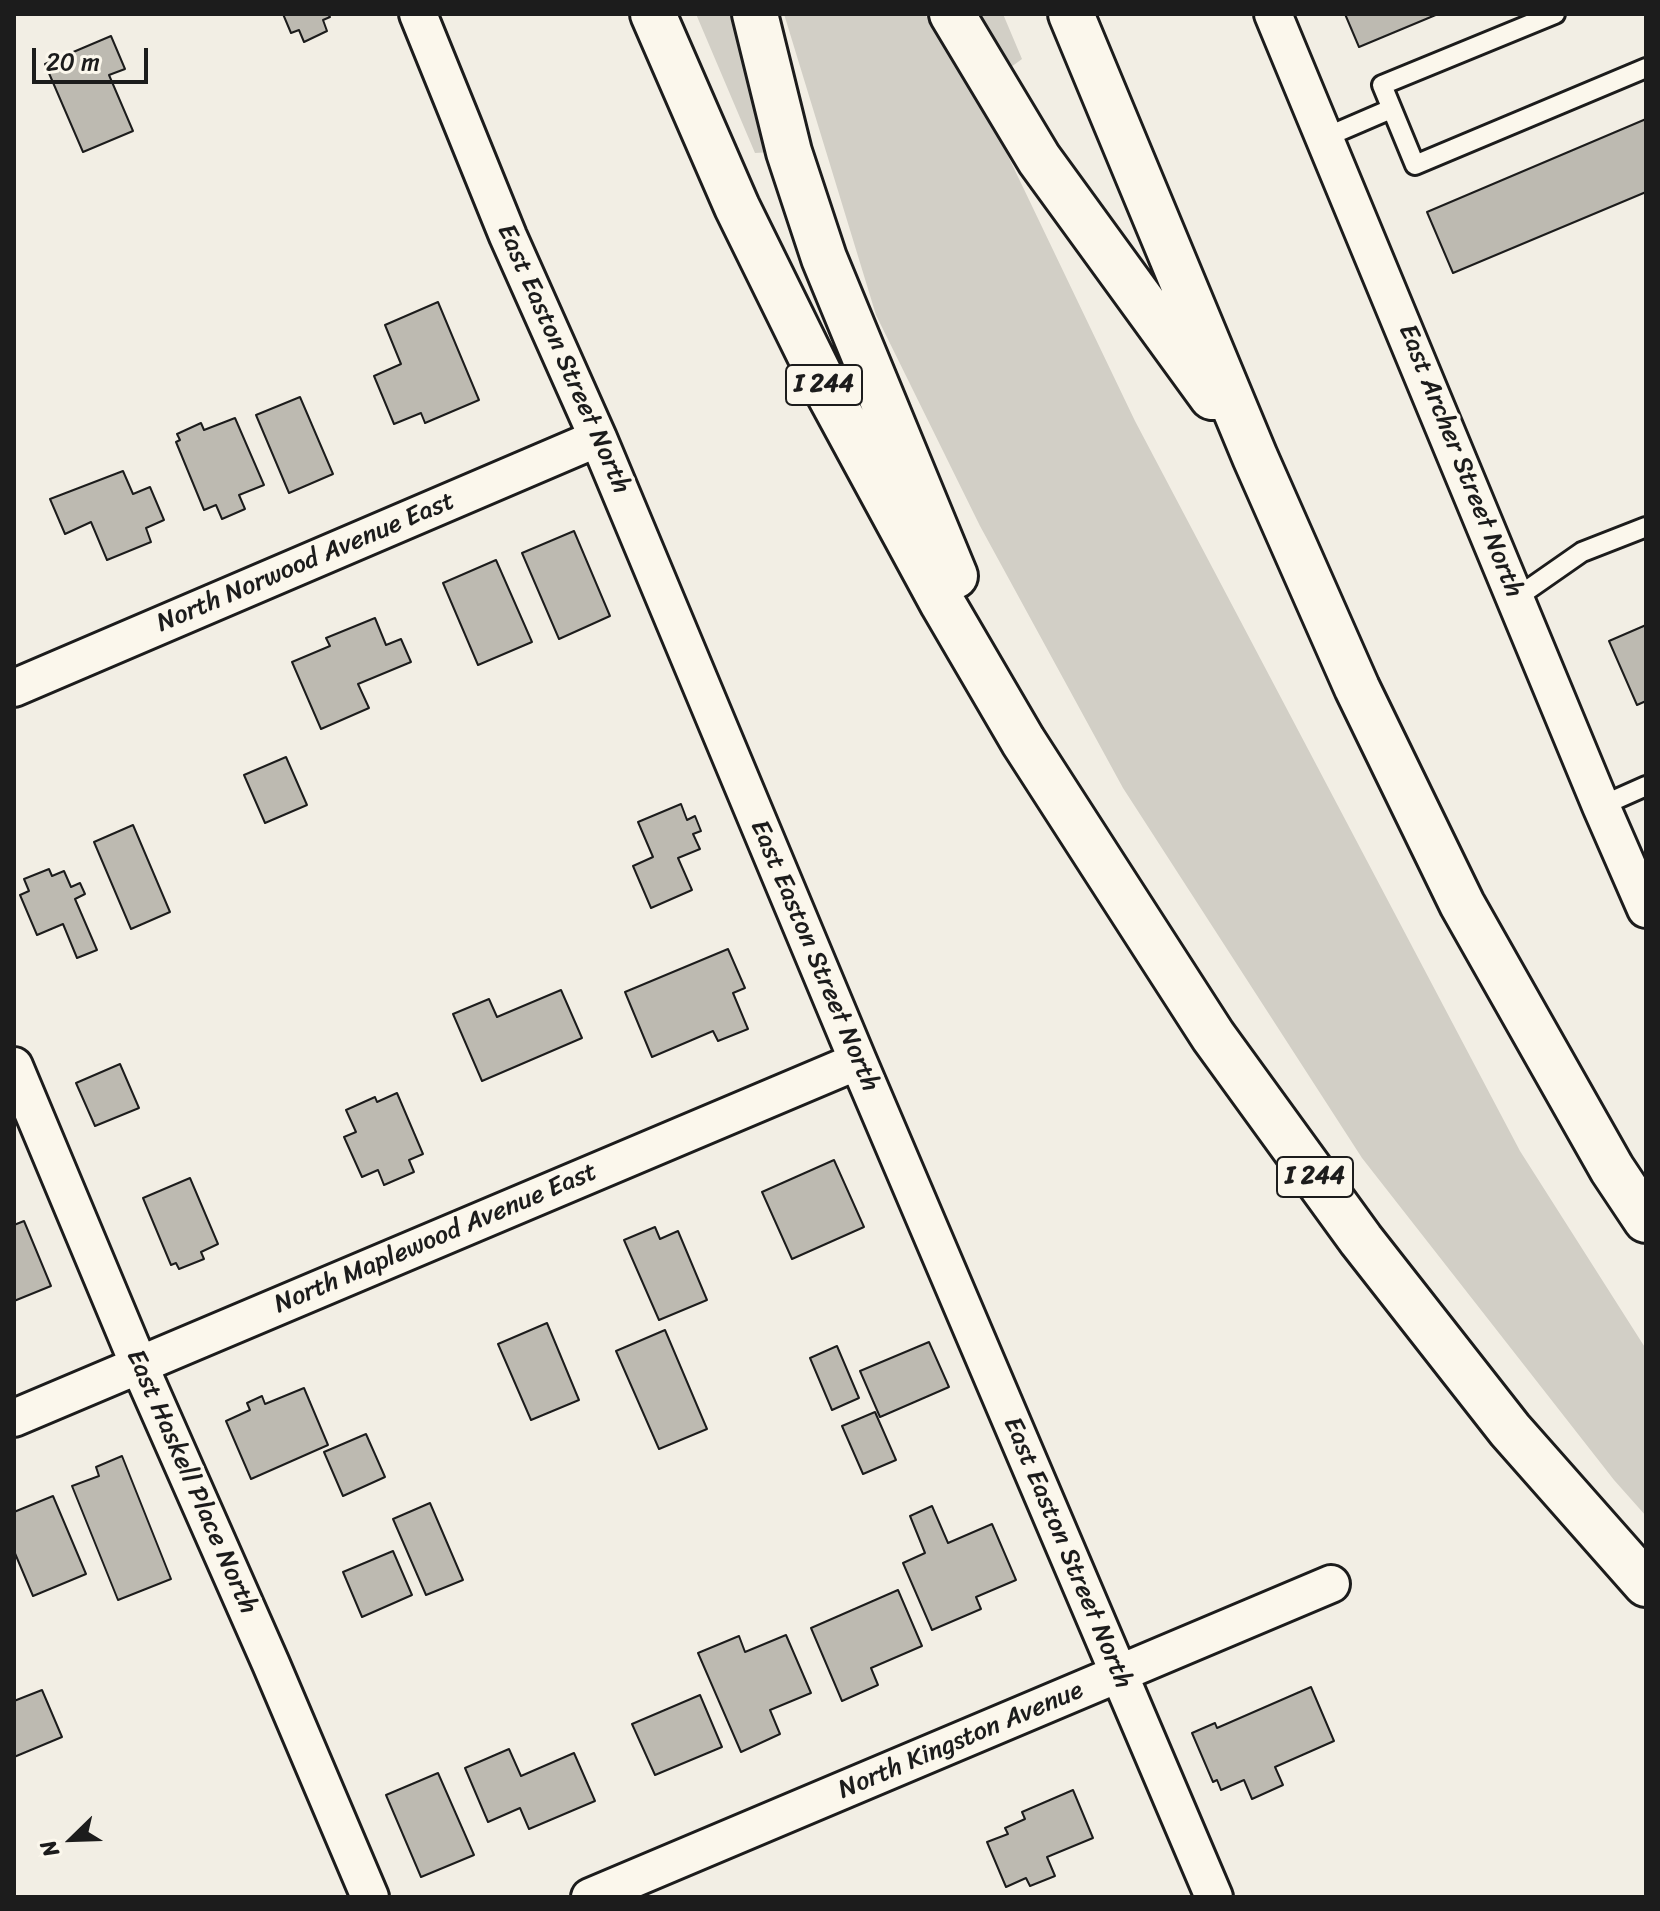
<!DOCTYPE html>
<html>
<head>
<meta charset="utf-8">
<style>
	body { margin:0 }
	#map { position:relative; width:1660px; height:1911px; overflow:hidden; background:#f2eee4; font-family:Sriracha,sans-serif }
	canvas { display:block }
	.frame { position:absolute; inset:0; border:16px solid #1c1c1c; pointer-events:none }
	.north { position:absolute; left:32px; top:1799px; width:80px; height:80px; -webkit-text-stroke:6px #fbf7ec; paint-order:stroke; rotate:247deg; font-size:22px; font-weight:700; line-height:32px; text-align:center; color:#1c1c1c }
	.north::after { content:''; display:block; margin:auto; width:28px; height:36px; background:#1c1c1c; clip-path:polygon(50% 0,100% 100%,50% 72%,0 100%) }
	.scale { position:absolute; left:32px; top:48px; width:116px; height:36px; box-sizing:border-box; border:4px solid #1c1c1c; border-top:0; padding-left:10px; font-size:24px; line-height:28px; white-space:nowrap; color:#1c1c1c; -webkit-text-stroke:6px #fbf7ec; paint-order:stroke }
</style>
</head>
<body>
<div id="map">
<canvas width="1660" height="1911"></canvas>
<div class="frame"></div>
<div class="north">N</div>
<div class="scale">20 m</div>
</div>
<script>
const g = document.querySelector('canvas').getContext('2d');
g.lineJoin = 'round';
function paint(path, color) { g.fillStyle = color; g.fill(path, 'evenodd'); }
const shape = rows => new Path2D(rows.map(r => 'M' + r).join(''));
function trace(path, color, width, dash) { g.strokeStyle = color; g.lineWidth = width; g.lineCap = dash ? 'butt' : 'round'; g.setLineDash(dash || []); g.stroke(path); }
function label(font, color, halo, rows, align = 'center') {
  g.font = font + ' Sriracha,sans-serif'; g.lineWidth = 7; g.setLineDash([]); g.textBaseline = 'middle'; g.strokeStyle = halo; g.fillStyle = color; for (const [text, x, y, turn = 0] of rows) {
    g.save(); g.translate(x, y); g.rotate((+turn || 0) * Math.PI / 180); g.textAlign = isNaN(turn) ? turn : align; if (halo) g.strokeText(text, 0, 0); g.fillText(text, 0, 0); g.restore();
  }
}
paint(shape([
	[696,14,731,14,772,152,755,153],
	[784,14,925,14,997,133,1135,421,1520,1151,1646,1349,1646,1516,1614,1480,1362,1158,1123,788,980,526,876,315],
	[976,14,1003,14,1022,59,1007,70]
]), '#d2cfc6');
const building = shape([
	[283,14,328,14,330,17,323,20,327,31,304,42,299,30,291,33,283,14],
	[1345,14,1438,14,1359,47,1345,14],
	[111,36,125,69,109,75,133,131,83,152,45,64,111,36],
	[1646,119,1646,192,1453,273,1427,212,1646,119],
	[438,302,479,400,425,423,421,413,394,424,374,376,401,364,385,325,438,302],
	[300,397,333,474,289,493,256,415,300,397],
	[235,418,264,485,239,495,245,509,222,519,216,505,204,510,176,442,180,440,177,434,201,423,204,430,235,418],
	[123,471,133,494,150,487,164,520,146,528,151,542,107,560,91,522,65,534,50,499,123,471],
	[574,531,610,616,559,639,522,553,574,531],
	[496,560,532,642,478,665,443,583,496,560],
	[375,618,386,645,401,639,411,662,358,684,369,708,321,729,292,662,330,646,326,638,375,618],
	[1646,625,1646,701,1637,705,1609,641,1646,625],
	[286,757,307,805,265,823,244,775,286,757],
	[681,804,687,820,695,816,701,831,693,834,700,849,678,858,692,890,651,908,633,866,653,857,638,822,681,804],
	[133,825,170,912,131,929,94,842,133,825],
	[49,869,52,876,64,871,71,887,80,883,85,894,75,899,97,950,77,958,63,924,37,935,20,895,29,891,24,879,49,869],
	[728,949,745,988,733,993,748,1029,718,1041,713,1031,652,1057,625,992,728,949],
	[561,990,582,1038,482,1081,453,1014,489,999,497,1017,561,990],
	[120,1064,139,1108,95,1126,76,1083,120,1064],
	[397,1093,423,1154,409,1160,414,1172,384,1185,378,1170,362,1177,344,1137,356,1132,346,1110,375,1097,377,1102,397,1093],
	[834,1160,864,1227,792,1259,762,1192,834,1160],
	[190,1178,218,1244,201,1252,204,1259,179,1269,176,1263,171,1265,143,1198,190,1178],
	[24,1221,51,1286,14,1301,14,1225,24,1221],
	[655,1227,660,1239,678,1231,707,1300,659,1320,624,1240,655,1227],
	[547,1323,579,1400,531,1420,498,1344,547,1323],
	[665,1330,707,1429,659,1449,616,1351,665,1330],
	[929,1342,949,1387,880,1417,860,1371,929,1342],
	[837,1346,859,1398,832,1410,810,1358,837,1346],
	[304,1388,328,1445,251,1479,226,1421,250,1410,247,1403,262,1396,265,1404,304,1388],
	[875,1412,896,1460,863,1474,842,1426,875,1412],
	[366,1434,385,1477,343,1496,324,1452,366,1434],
	[122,1456,171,1579,118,1600,72,1486,99,1476,96,1467,122,1456],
	[53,1496,86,1574,33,1596,14,1551,14,1512,53,1496],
	[430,1503,463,1580,426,1595,393,1519,430,1503],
	[932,1506,948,1543,992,1524,1016,1580,976,1597,981,1609,932,1630,903,1563,925,1553,910,1516,932,1506],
	[393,1551,412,1595,362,1617,343,1572,393,1551],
	[898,1590,922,1646,871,1668,878,1685,842,1701,811,1628,898,1590],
	[786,1635,811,1693,770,1710,780,1734,741,1752,698,1653,739,1636,745,1652,786,1635],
	[1311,1687,1334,1741,1275,1767,1283,1785,1252,1799,1244,1780,1221,1790,1217,1780,1213,1782,1192,1733,1215,1723,1217,1728,1311,1687],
	[42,1690,62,1737,14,1757,14,1701,42,1690],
	[700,1695,722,1747,655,1775,632,1724,700,1695],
	[509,1749,521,1776,574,1753,595,1801,529,1829,520,1808,488,1822,465,1768,509,1749],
	[438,1773,474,1855,421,1877,386,1795,438,1773],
	[1073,1790,1093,1838,1047,1857,1055,1876,1030,1886,1026,1878,1006,1887,987,1842,1008,1834,1005,1828,1025,1819,1022,1812,1073,1790]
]);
paint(building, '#bdbab1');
trace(building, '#1c1c1c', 2);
const lane = shape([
	[1555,14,1382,85,1415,165,1646,68],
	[1326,137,1391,109],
	[1516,598,1582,552,1646,527],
	[1601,806,1646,786]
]);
const street = shape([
	[418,14,508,236,598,438,858,1061,1214,1897],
	[1273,14,1601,806,1646,909],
	[14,688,598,438],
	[14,1066,139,1365,271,1664,370,1897],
	[14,1418,858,1061],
	[590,1897,1331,1584]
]);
const highway = shape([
	[653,14,737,207,828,392,943,604,1023,741,1213,1036,1361,1240,1510,1430,1646,1584],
	[755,14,789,152,824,258,955,576],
	[952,14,1039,159,1212,397],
	[1071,14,1255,457,1357,688,1462,904,1612,1169,1646,1220]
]);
trace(lane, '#1c1c1c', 24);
trace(street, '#1c1c1c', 42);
trace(highway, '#1c1c1c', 50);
trace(lane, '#fbf7ec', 18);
trace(street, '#fbf7ec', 36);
trace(highway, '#fbf7ec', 44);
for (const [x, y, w] of [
	[824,385,76],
	[1315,1177,76]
]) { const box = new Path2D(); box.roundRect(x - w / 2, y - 20, w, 40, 6); g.fillStyle = '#fbf7ec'; g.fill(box); trace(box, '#1c1c1c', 2); }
label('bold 24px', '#1c1c1c', null, [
	["I 244",824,385],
	["I 244",1315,1177]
]);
label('26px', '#1c1c1c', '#fbf7ec', [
	["East Easton Street North",563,359,66],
	["East Archer Street North",1460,461,68],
	["North Norwood Avenue East",306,563,-23],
	["East Easton Street North",814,956,67],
	["North Maplewood Avenue East",436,1239,-23],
	["East Haskell Place North",191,1482,66],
	["East Easton Street North",1067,1553,67],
	["North Kingston Avenue",961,1741,-23]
]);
</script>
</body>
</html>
